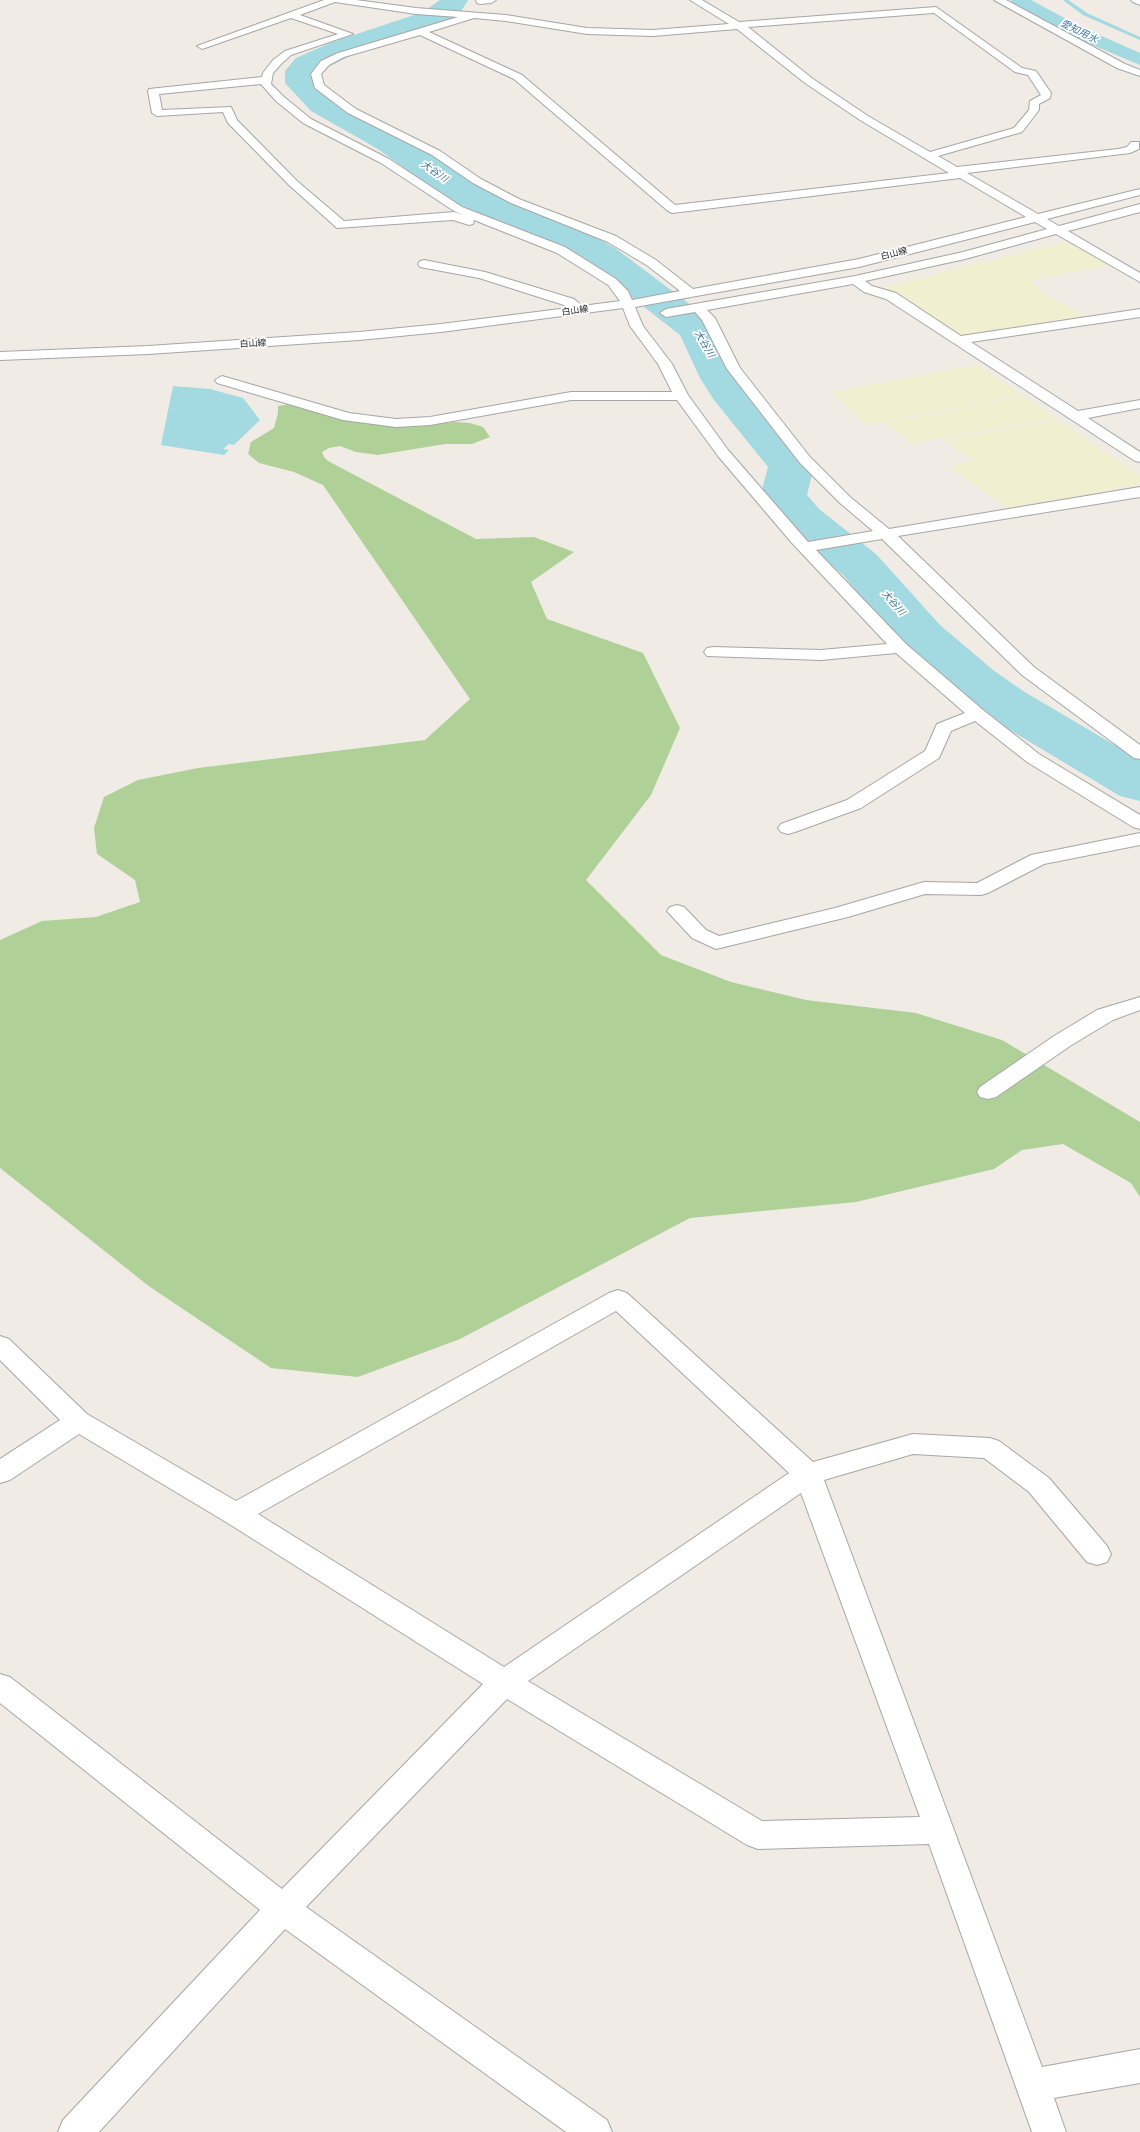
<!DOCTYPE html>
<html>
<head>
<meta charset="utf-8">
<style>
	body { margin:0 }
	canvas { display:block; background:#f0ebe5 }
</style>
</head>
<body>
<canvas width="1140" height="2132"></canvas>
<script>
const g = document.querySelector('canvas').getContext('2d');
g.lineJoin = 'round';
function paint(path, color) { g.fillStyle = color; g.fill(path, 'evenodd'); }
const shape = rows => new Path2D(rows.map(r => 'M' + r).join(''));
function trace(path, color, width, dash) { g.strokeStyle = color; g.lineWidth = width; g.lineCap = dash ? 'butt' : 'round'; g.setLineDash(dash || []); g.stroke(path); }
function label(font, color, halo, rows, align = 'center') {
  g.font = font + ' "DM Sans","Noto Sans JP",sans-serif'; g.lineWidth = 3.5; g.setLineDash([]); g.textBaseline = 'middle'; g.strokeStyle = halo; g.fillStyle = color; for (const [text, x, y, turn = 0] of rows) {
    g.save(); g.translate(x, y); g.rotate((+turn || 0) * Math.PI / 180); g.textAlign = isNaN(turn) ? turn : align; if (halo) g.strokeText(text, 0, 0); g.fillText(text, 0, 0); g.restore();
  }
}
paint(shape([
	[1068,241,1111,265,1030,280,1048,296,1088,317,964,337,883,287],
	[977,365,1022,395,867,425,831,392],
	[1023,396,1057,418,912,443,885,423],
	[1058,420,1140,475,1140,485,1008,508,949,467,972,459,943,440]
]), '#f0efcf');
paint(shape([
	[290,404,343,418,382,426,405,427,455,422,470,423,483,427,490,437,472,444,445,444,378,455,356,452,340,446,329,448,322,452,324,457,328,461,476,539,534,537,574,552,531,582,547,619,643,653,680,728,651,795,586,880,661,955,731,982,806,1000,916,1013,1002,1040,1140,1122,1140,1197,1131,1183,1063,1144,1022,1150,994,1169,856,1202,690,1218,460,1339,358,1377,271,1368,150,1287,0,1168,0,940,42,921,96,917,140,902,135,880,97,854,94,828,104,797,138,780,198,768,425,740,470,699,323,485,294,472,259,463,248,454,251,442,274,428,278,413,278,406]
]), '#afd198');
paint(shape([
	[173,386,210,389,243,398,260,420,234,445,229,444,223,449,229,450,224,455,161,445]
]), '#a3d9e0');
paint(shape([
	[1063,0,1068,0,1087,13,1140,37,1140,40,1083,15,1063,0]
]), '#a3d9e0');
paint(shape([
	[1011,0,1031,0,1081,27,1140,53,1140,65,1069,35,1013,4,1011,0]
]), '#a3d9e0');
paint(shape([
	[440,0,468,0,460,13,443,24,352,55,318,72,317,81,333,97,402,135,473,183,597,238,615,248,711,320,742,378,751,391,814,466,807,495,819,509,876,554,940,625,993,670,1023,691,1140,760,1140,801,1120,796,985,715,955,692,904,647,842,574,785,529,760,497,768,467,714,400,700,378,680,335,589,264,571,254,447,199,378,149,311,111,285,83,285,71,296,58,330,43,423,12,440,0]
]), '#a3d9e0');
const minor = shape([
	[324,0,356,0,416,8,506,15,587,28,653,30,729,24,690,0,702,0,739,22,936,7,1022,68,1036,71,1051,93,1050,98,1039,104,1039,110,1022,132,938,156,957,167,1118,149,1127,147,1131,142,1139,142,1139,149,1130,153,967,173,1038,214,1140,189,1140,195,1047,219,1059,226,1140,204,1140,212,1068,231,1140,273,1140,282,1056,234,965,259,865,281,872,286,896,293,961,336,1140,309,1140,317,971,342,1078,411,1140,400,1140,408,1088,418,1140,452,1140,462,1135,461,886,299,864,292,853,284,707,310,715,318,740,368,810,457,850,497,889,529,1140,487,1140,497,898,536,1034,667,1140,745,1140,759,1134,758,1022,675,882,539,816,550,906,644,983,710,1039,754,1140,815,1140,829,1133,827,1027,762,975,721,951,731,939,758,861,808,795,832,788,834,781,832,778,828,781,824,847,800,925,751,937,724,965,713,896,653,821,660,707,656,704,652,707,648,713,647,821,650,887,644,792,543,718,456,677,400,571,400,430,425,396,427,343,420,217,383,215,380,222,376,349,413,396,419,430,417,571,392,672,392,658,364,630,326,623,308,441,332,359,340,148,354,0,360,0,352,148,346,359,332,441,324,568,308,564,305,479,278,420,267,418,264,420,261,424,260,485,272,574,299,582,306,620,301,608,285,557,253,474,220,473,224,469,225,453,220,337,228,289,185,228,123,223,112,157,116,152,113,148,91,149,89,262,77,263,73,273,60,285,51,338,34,291,18,205,48,202,49,197,46,324,0],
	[335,2,416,14,458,17,338,53,321,61,311,74,315,88,348,113,432,155,473,183,511,203,608,242,648,266,680,291,632,300,628,291,616,279,565,247,462,207,389,159,311,119,284,97,271,84,273,73,281,64,291,55,353,34,300,15,335,2],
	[934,13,1015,72,1028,75,1041,95,1030,101,1029,110,1014,128,930,152,868,116,813,79,748,27,934,13],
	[474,18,506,21,587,34,653,36,737,29,805,83,860,120,949,173,675,205,522,75,429,32,474,18],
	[420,35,514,79,668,211,672,213,960,178,1026,217,859,259,693,289,656,260,616,236,519,199,481,179,440,151,356,109,324,85,321,74,329,65,344,57,420,35],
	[261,84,276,101,303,123,381,163,454,211,462,215,454,212,344,221,297,181,237,120,231,107,162,110,159,94,261,84],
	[1035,222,1047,229,963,252,855,276,666,309,660,313,666,317,695,312,702,320,727,369,800,463,840,503,873,531,808,542,728,450,688,395,672,364,643,326,635,307,859,267,1035,222],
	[476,0,496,0,491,3,480,4,477,3,476,0],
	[994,0,1006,0,1125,64,1140,70,1140,76,1117,68,994,0],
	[1131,0,1140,0,1140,5,1133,2,1131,0],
	[1140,833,1140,845,1044,864,988,893,981,895,925,894,848,917,716,949,692,938,667,911,670,907,677,905,684,907,706,930,719,936,835,908,924,882,977,883,1031,855,1140,833],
	[1140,997,1140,1010,1113,1020,1070,1046,996,1097,988,1099,980,1097,977,1092,980,1087,1054,1036,1097,1010,1140,997],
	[618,1290,627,1293,813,1462,913,1434,990,1438,999,1441,1049,1478,1107,1546,1111,1554,1107,1562,1097,1565,1087,1562,1029,1492,984,1458,913,1454,824,1480,1042,2067,1140,2049,1140,2083,1054,2098,1066,2132,1032,2132,929,1844,758,1849,747,1845,507,1699,306,1907,607,2120,612,2132,566,2132,285,1929,99,2132,58,2132,63,2120,260,1910,0,1703,0,1674,10,1677,282,1889,483,1684,226,1522,79,1434,10,1480,0,1483,0,1459,60,1420,0,1360,0,1336,9,1339,87,1414,236,1501,609,1293,618,1290],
	[616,1311,789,1473,504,1667,258,1514,616,1311],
	[801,1493,920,1817,762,1821,528,1681,801,1493]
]);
trace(minor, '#a6a6a6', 2);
paint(minor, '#fff');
label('9px', '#1f1f1f', '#fff', [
	["白山線",894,254,-14],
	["白山線",575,311,-8],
	["白山線",253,344,-3]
]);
label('italic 10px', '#3e779c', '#fff', [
	["愛知用水",1079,32,26],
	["大谷川",434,172,35],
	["大谷川",704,344,59],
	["大谷川",893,603,49]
]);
</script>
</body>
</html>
